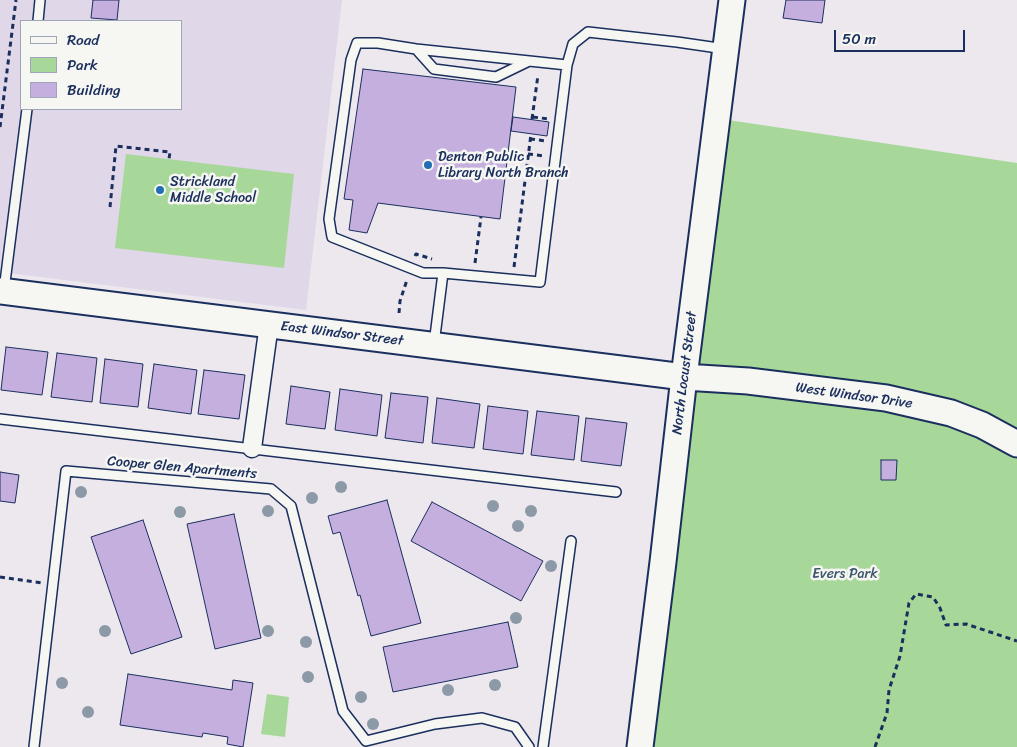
<!DOCTYPE html>
<html>
<head>
<meta charset="utf-8">
<style>
	body { margin:0 }
	#map { position:relative; width:1017px; height:747px; overflow:hidden; background:#ece8ee; font-family:Sriracha,sans-serif }
	canvas { display:block }
	.legend { position:absolute; left:20px; top:20px; width:162px; height:90px; box-sizing:border-box; background:#f6f6f2; border:1px solid #9ea6b7; margin:0; padding:6px 9px; list-style:none; font-size:15px; color:#1b2f5e }
	.legend li { display:flex; align-items:center; gap:10px; height:25px }
	.legend b { width:25px; border:1px solid #9ea6b7 }
	.scale { position:absolute; left:834px; top:30px; width:131px; height:22px; box-sizing:border-box; border:2px solid #1b2f5e; border-top:0; padding-left:6px; font-size:15px; line-height:18px; white-space:nowrap; color:#1b2f5e; -webkit-text-stroke:4px #f6f6f2; paint-order:stroke }
</style>
</head>
<body>
<div id="map">
<canvas width="1017" height="747"></canvas>
<ul class="legend">
<li><b style="height:6px;background:#f6f6f2"></b>Road</li>
<li><b style="height:14px;background:#a7d899"></b>Park</li>
<li><b style="height:14px;background:#c5afde"></b>Building</li>
</ul>
<div class="scale">50 m</div>
</div>
<script>
const g = document.querySelector('canvas').getContext('2d');
g.lineJoin = 'round';
function paint(path, color) { g.fillStyle = color; g.fill(path, 'evenodd'); }
const shape = rows => new Path2D(rows.map(r => 'M' + r).join(''));
function trace(path, color, width, dash) { g.strokeStyle = color; g.lineWidth = width; g.lineCap = dash ? 'butt' : 'round'; g.setLineDash(dash || []); g.stroke(path); }
function label(font, color, halo, rows, align = 'center') {
  g.font = font + ' Sriracha,sans-serif'; g.lineWidth = 5; g.setLineDash([]); g.textBaseline = 'middle'; g.strokeStyle = halo; g.fillStyle = color; for (const [text, x, y, turn = 0] of rows) {
    g.save(); g.translate(x, y); g.rotate((+turn || 0) * Math.PI / 180); g.textAlign = isNaN(turn) ? turn : align; if (halo) g.strokeText(text, 0, 0); g.fillText(text, 0, 0); g.restore();
  }
}
paint(shape([
	[0,0,342,0,306,310,0,272],
	[21,21,181,21,181,109,21,109]
]), '#e0d7e9');
paint(shape([
	[728,120,1017,163,1017,747,650,747],
	[126,154,294,174,284,268,115,248],
	[267,694,289,697,285,737,261,734]
]), '#a7d899');
const building = shape([
	[93,0,119,0,117,20,91,18,93,0],
	[786,0,825,0,822,23,783,18,786,0],
	[363,69,516,87,500,219,378,203,367,233,349,230,353,200,344,199,363,69],
	[513,117,549,122,547,136,511,131,513,117],
	[6,347,48,352,42,395,1,390,6,347],
	[57,353,97,358,92,402,51,397,57,353],
	[105,359,143,364,138,407,100,403,105,359],
	[154,364,197,370,191,414,148,408,154,364],
	[204,370,245,375,239,419,198,414,204,370],
	[291,386,330,392,325,429,286,424,291,386],
	[340,389,382,395,377,436,335,430,340,389],
	[391,393,428,397,423,443,385,438,391,393],
	[437,398,480,404,474,448,432,443,437,398],
	[488,406,528,411,523,454,483,449,488,406],
	[537,411,579,416,574,460,531,455,537,411],
	[586,418,627,423,621,466,581,461,586,418],
	[881,460,897,460,896,480,881,480,881,460],
	[0,472,19,475,15,503,0,501,0,472],
	[387,500,421,623,371,636,360,595,358,596,340,532,333,534,328,516,387,500],
	[432,502,543,561,521,601,411,541,432,502],
	[234,514,261,638,215,649,187,524,234,514],
	[143,520,182,637,131,654,91,537,143,520],
	[508,622,518,667,393,692,383,647,508,622],
	[128,674,232,690,233,680,253,683,243,747,227,744,228,737,203,733,202,737,120,725,128,674]
]);
paint(building, '#c5afde');
trace(building, '#1b2f5e', 1);
const lane = shape([
	[38,21,40,0],
	[416,49,434,69,496,77,529,61],
	[443,273,423,273,332,237,329,219,351,60,357,43,378,43,416,49,567,65],
	[4,290,27,109],
	[434,344,443,273,540,282,567,65,573,44,588,32,677,42,725,49],
	[0,419,616,492],
	[34,747,66,471,271,489,291,506,343,711,366,741,435,724,482,718,515,727,529,747],
	[543,747,571,541]
]);
const street = shape([
	[252,448,269,324]
]);
const secondary = shape([
	[0,291,684,377,748,381,886,398,951,413,982,425,1017,444],
	[640,747,663,562,684,377,732,0]
]);
trace(lane, '#1b2f5e', 12);
trace(street, '#1b2f5e', 21);
trace(secondary, '#1b2f5e', 29);
trace(shape([
	[533,117,549,119],
	[532,119,538,75],
	[0,127,16,0],
	[530,139,547,141],
	[528,154,545,156],
	[525,174,542,177],
	[110,207,116,146,170,152,169,159],
	[415,256,416,254,432,259],
	[475,263,481,217],
	[514,267,531,134],
	[399,313,400,301,407,280],
	[0,577,42,583],
	[875,747,887,713,889,690,900,656,909,603,916,594,933,597,940,608,946,625,966,624,1017,641]
]), '#1b2f5e', 3, [5, 4]);
trace(lane, '#f6f6f2', 9);
trace(street, '#f6f6f2', 18);
trace(secondary, '#f6f6f2', 25);
g.fillStyle = '#8c99a7';
for (const [x, y] of [
	[341,487],
	[81,492],
	[312,498],
	[493,506],
	[268,511],
	[531,511],
	[180,512],
	[518,526],
	[551,566],
	[516,618],
	[105,631],
	[268,631],
	[306,642],
	[308,677],
	[62,683],
	[495,685],
	[448,690],
	[361,697],
	[88,712],
	[373,724]
]) { g.beginPath(); g.arc(x, y, 6, 0, 2 * Math.PI); g.fill(); }
for (const [x, y, r, color] of [
	[428,165,5,"#1f6fb2"],
	[160,190,5,"#1f6fb2"]
]) { const dot = new Path2D(); dot.arc(x, y, r, 0, 2 * Math.PI); g.fillStyle = color; g.fill(dot); trace(dot, '#f6f6f2', 2); }
label('14px', '#1b2f5e', '#f6f6f2', [
	["Denton Public",438,157],
	["Library North Branch",438,173],
	["Strickland",170,182],
	["Middle School",170,198]
], 'left');
label('14px', '#1b2f5e', '#f6f6f2', [
	["East Windsor Street",342,334,7],
	["North Locust Street",685,373,-83],
	["West Windsor Drive",854,396,8],
	["Cooper Glen Apartments",182,468,5]
]);
label('14px', '#3e596d', '#f6f6f2', [
	["Evers Park",845,574]
]);
</script>
</body>
</html>
